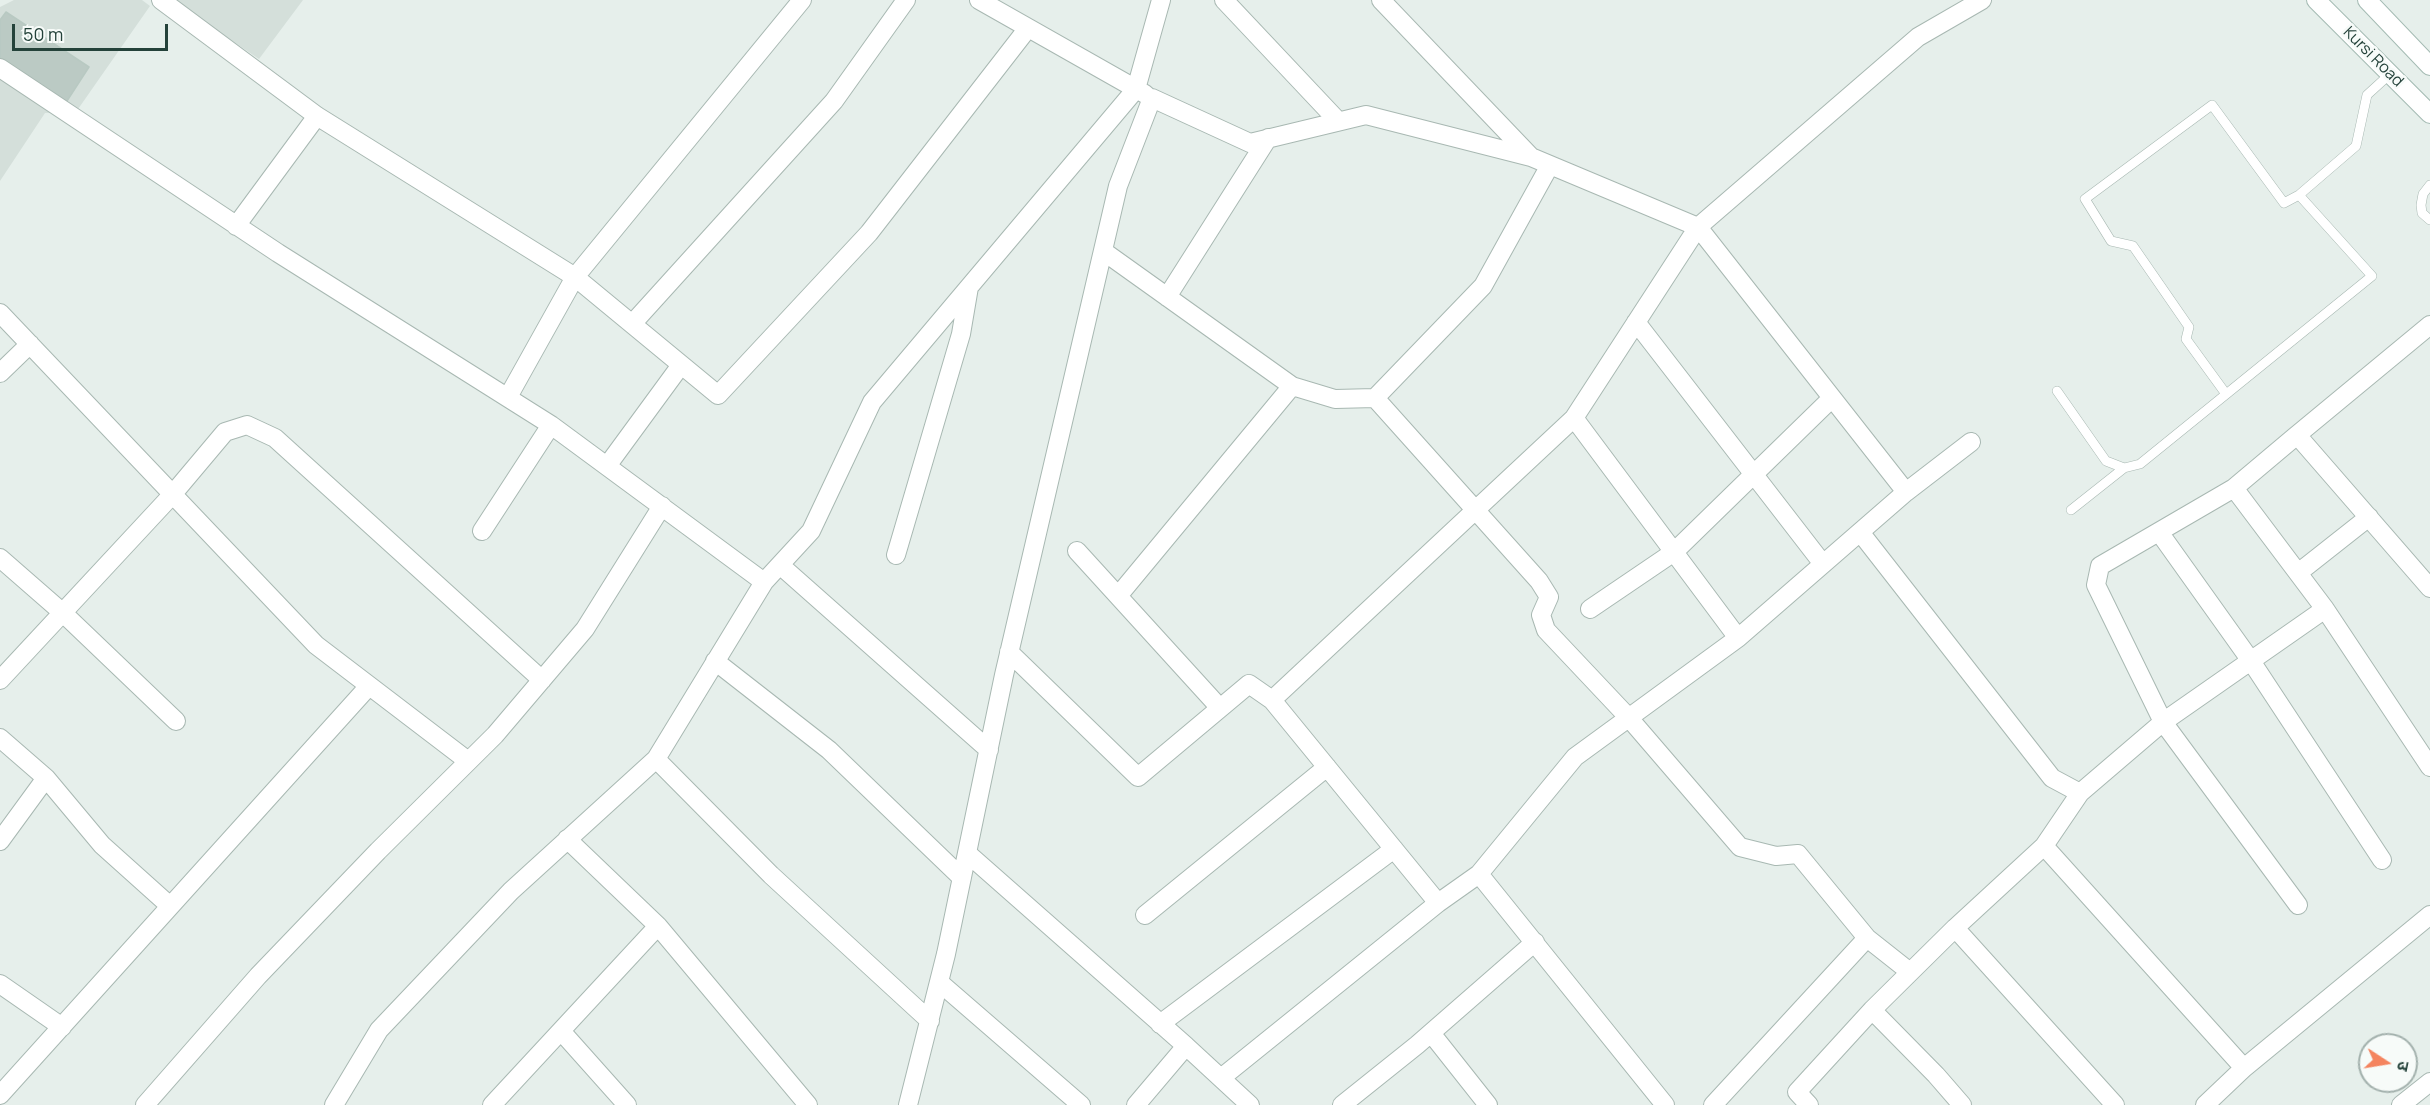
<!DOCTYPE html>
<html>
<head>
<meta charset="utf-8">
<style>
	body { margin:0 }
	#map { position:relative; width:2430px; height:1105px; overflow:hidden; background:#e6efeb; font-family:Manrope,"Noto Sans Devanagari",sans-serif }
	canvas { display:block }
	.north { position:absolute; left:2358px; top:1033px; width:60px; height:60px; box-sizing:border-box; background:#f7fbf9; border:2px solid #a3b1ad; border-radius:50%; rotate:102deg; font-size:16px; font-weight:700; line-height:24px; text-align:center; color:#24423a }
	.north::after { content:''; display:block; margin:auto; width:21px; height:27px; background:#f4845f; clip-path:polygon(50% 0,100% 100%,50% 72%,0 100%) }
	.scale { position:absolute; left:12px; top:24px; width:156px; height:27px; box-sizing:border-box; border:3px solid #24423a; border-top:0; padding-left:8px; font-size:18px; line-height:21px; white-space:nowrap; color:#24423a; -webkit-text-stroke:4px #f7fbf9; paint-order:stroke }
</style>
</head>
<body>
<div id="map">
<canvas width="2430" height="1105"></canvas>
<div class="north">उ</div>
<div class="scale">50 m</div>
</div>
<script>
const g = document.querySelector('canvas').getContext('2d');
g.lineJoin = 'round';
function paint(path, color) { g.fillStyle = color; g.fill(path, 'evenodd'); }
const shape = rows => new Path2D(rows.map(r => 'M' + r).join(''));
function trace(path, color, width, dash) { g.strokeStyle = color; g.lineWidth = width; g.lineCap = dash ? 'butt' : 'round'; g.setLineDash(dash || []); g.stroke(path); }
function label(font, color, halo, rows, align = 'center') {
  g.font = font + ' Manrope,sans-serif'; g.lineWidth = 5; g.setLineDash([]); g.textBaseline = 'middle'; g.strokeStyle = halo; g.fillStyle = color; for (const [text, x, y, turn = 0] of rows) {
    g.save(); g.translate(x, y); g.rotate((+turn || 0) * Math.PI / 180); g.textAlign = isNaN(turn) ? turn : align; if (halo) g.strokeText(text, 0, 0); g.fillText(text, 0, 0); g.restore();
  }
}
paint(shape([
	[14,0,142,0,150,6,76,112,45,113,0,181,0,7],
	[172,0,303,0,259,59]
]), '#d4dfda');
const building = shape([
	[6,12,89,67,65,104,0,61,0,20,6,12]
]);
paint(building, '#bbcac4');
trace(building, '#b8c9c2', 1.5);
const service = shape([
	[2430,185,2423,194,2421,205,2422,213,2430,220],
	[2057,391,2106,461,2124,468,2140,464,2372,276,2299,195,2356,146,2367,95,2390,74],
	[2226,394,2186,339,2189,327,2133,246,2111,241,2085,199,2212,105,2284,203,2299,195],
	[2071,510,2124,468]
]);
const minor = shape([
	[161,0,317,116,575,277,802,0],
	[979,0,1145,94],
	[1224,0,1338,121],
	[1381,0,1531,157],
	[0,68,278,253,551,425,764,582,656,759,771,875,930,1021],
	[236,226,317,116],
	[1103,251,1292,386,1335,399,1375,398,1483,286,1550,165],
	[1167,297,1268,138],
	[0,313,316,645,468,761],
	[1636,322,1823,564],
	[632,324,834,101,906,0],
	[2430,325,2297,435,2430,588],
	[0,373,30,344],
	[508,397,575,277,718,395,869,233,1028,28],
	[1375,398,1539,581,1549,597,1541,615,1546,630,1629,718,1740,847,1776,856,1798,854,1867,938],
	[1574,418,1738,638],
	[2297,435,2234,488,2325,609,2163,722,2298,905],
	[607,466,681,365],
	[1906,492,1971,442],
	[482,531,551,425],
	[1860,532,2052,778,2080,793,2163,722,2096,585,2100,566,2234,488],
	[2159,532,2251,661,2382,860],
	[1077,551,1220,708],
	[896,555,961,334,969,287],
	[0,558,63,613,176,721],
	[780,565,989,750],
	[2298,573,2369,517],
	[764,582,811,531,872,402,1136,89,1161,0],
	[1118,596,1292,386],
	[1590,609,1674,552,1832,398],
	[2325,609,2430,767],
	[1009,652,1138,777,1249,684,1272,700],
	[715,661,829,750,962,878],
	[0,680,172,495,225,432,247,425,275,438,542,680],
	[0,738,46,778,102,845,170,906],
	[2080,793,2044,846,2244,1068],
	[567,839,658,926,808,1105],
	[0,841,46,778],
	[967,853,1186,1046],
	[1145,915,1327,767],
	[1955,928,2115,1105],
	[939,982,1081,1105],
	[0,984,62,1027],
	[1872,1010,1936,1075,1962,1105],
	[1160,1024,1394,849],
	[561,1031,627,1105],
	[1431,1033,1488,1105],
	[1221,1078,1438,903],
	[0,1095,369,686],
	[145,1105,258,976,378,851,495,735,585,629,662,506],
	[334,1105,379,1030,511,891,656,759],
	[492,1105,658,926],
	[908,1105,946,954,1004,675,1118,186,1152,98,1250,143,1366,115,1531,157,1698,227,1906,492,1738,638,1575,757,1479,874],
	[1136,1105,1186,1046,1250,1105],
	[1342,1105,1417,1045,1535,942],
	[1665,1105,1479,874,1438,903,1272,700,1574,418,1698,227,1918,37,1982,0],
	[1713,1105,1867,938,1910,972],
	[1809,1105,1797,1092,1872,1010,1955,928,2044,846],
	[2205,1105,2244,1068,2430,915],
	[2401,1105,2430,1082]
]);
const secondary = shape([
	[2316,0,2430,114],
	[2367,0,2430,66]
]);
trace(service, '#a8b8b2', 10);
trace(minor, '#a8b8b2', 20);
trace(secondary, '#a4bbb3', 20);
trace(service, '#fff', 9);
trace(minor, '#fff', 18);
trace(secondary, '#fff', 18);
label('16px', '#24423a', '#f7fbf9', [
	["Kursi Road",2373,57,45]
]);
</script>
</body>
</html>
